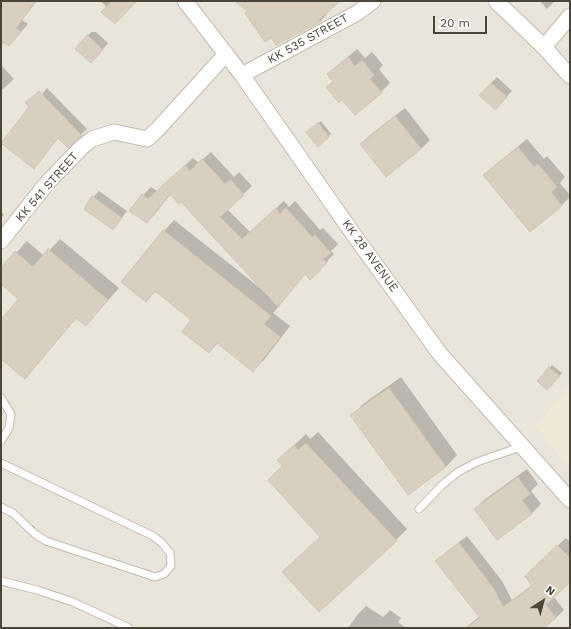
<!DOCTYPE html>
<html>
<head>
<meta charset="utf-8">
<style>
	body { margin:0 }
	#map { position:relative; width:571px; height:629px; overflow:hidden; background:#f6f3ec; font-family:"Work Sans",sans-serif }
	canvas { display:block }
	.frame { position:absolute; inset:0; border:2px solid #4b4439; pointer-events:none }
	.north { position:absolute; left:523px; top:581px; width:40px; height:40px; -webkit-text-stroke:3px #fff; paint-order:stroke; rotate:36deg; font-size:11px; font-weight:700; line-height:16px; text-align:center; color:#4b4439 }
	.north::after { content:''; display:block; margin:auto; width:14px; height:18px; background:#4b4439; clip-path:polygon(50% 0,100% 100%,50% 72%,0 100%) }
	.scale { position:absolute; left:433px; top:16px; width:54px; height:18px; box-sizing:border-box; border:2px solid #4b4439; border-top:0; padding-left:5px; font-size:12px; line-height:14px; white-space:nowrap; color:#4b4439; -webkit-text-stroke:3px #fff; paint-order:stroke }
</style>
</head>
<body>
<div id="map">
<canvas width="571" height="629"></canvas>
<div class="frame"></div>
<div class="north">N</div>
<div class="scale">20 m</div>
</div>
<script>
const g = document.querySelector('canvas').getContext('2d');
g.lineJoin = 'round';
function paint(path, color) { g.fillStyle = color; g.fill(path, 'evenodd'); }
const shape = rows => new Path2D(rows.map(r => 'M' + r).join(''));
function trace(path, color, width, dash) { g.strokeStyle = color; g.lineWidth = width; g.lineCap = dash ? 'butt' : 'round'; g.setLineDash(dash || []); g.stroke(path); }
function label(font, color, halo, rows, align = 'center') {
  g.font = font + ' "Work Sans",sans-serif'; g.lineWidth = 4; g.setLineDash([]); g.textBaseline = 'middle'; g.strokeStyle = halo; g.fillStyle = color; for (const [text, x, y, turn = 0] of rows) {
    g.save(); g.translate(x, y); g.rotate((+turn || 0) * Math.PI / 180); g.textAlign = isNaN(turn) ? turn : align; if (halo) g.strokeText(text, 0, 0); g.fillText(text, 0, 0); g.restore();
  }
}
paint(shape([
	[1,1,570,1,570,628,1,628]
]), '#eae5da');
paint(shape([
	[570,384,570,470,536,426]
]), '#efe8d6');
paint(shape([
	[1,1,37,1,22,20,28,24,17,37,1,38],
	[100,1,136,1,107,7],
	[235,1,339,1,326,12,327,14,320,22,249,11],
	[540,1,555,1,547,9],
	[91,32,96,32,108,43,97,56,85,39],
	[357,49,365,58,372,52,383,65,379,69,390,83,381,92,342,99,327,87,334,81,328,74],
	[1,65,14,79,1,91],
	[497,77,512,91,501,103,480,95],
	[47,88,87,129,68,147,59,137,34,168,2,143],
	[405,108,430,140,421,149,386,175,361,144,370,135],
	[321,121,331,134,328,136,307,132],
	[527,139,544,159,547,156,565,177,560,183,570,195,570,197,562,205,530,231,485,175,494,166],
	[211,152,234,177,239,172,252,186,227,209,250,232,284,201,289,207,295,201,320,230,323,228,338,244,331,251,334,254,328,260,328,261,310,278,305,274,279,304,280,305,273,313,290,326,264,360,253,370,218,343,209,352,192,320,156,291,145,301,122,282,164,231,174,220,264,291,264,290,181,201,171,194,155,214,147,222,143,195,151,187,157,191,193,158,199,163],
	[99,191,127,211,113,229,93,197],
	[1,211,4,215,1,218],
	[60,239,119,288,86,325,77,317,36,366,25,378,1,357,1,321,20,299,1,283,1,269,27,241,44,256],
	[552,365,562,373,550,386,550,368],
	[401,377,457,455,446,467,352,416,363,404],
	[318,432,407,529,396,540,321,536,283,466,290,449,306,434,310,439],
	[527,469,538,484,531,491,541,504,532,513,497,539,475,509,484,500],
	[467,536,502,581,512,600,532,585,534,568,566,538,570,542,570,581,554,597,564,610,556,618,542,628,465,628,480,616,437,561,445,553],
	[366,606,383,617,390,610,401,618,398,622,406,628,348,628,358,614]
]), '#0003');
const building = shape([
	[1,1,36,1,16,28,21,32,9,46,4,42,1,46,1,1],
	[112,1,137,1,115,24,101,12,112,1],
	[234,1,340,1,319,20,320,22,276,45,271,38,265,42,245,13,248,11,234,1],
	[87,35,103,50,91,63,75,49,87,35],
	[348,57,355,66,362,60,374,75,370,79,382,93,355,115,342,100,339,103,326,87,333,82,327,74,348,57],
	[491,83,507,97,495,110,479,95,491,83],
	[39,91,82,136,68,148,58,138,34,169,1,143,29,107,25,103,39,91],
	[395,116,421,149,386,177,360,144,395,116],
	[318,123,329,137,318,147,306,132,318,123],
	[518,147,534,167,538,164,557,187,551,192,562,206,530,232,483,175,518,147],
	[202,159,225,184,231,180,244,195,220,217,242,239,276,208,280,214,286,208,312,237,315,235,331,253,323,259,327,263,320,269,321,270,310,280,305,274,278,307,181,202,179,204,170,194,147,223,129,211,142,194,148,199,185,165,190,171,202,159],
	[92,196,122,218,113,230,84,209,92,196],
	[163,230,271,316,264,324,280,337,253,372,217,343,209,353,182,332,191,320,155,291,146,302,121,282,163,230],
	[48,249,108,300,86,326,76,318,25,379,1,359,1,320,18,299,1,284,1,268,15,251,33,267,48,249],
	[549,367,560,376,547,390,537,381,549,367],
	[389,388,446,467,408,495,350,415,389,388],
	[306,443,397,541,319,612,282,572,320,537,268,480,282,466,277,460,294,445,298,450,306,443],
	[518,477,530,494,522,500,532,514,497,540,474,509,518,477],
	[459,543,494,589,503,607,532,586,525,576,557,545,570,558,570,582,546,605,556,618,544,628,466,628,480,618,435,561,459,543]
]);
paint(building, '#d8cfc1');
trace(building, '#d3c7b4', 1);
const service = shape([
	[1,398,11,414,9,428,1,441],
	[1,463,153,536,162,543,170,553,171,566,164,574,155,577,46,541,35,534,13,513,1,507],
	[419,509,441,486,458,472,477,462,523,446],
	[1,581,37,590,73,602,129,628]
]);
const minor = shape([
	[185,1,242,75,354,235,440,354,570,500],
	[496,1,544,47,570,76],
	[544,47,570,16],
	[242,75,357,13,373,1],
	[1,241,47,183,82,147,92,139,114,132,147,139,157,130,226,54]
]);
trace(service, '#c2bbae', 9);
trace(minor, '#c2bbae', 17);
trace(service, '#fff', 7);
trace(minor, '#fff', 15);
label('12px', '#4b4439', '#fff', [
	["KK 535 STREET",308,39,-29],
	["KK 541 STREET",47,187,-49],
	["KK 28 AVENUE",370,256,54]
]);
</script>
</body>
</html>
